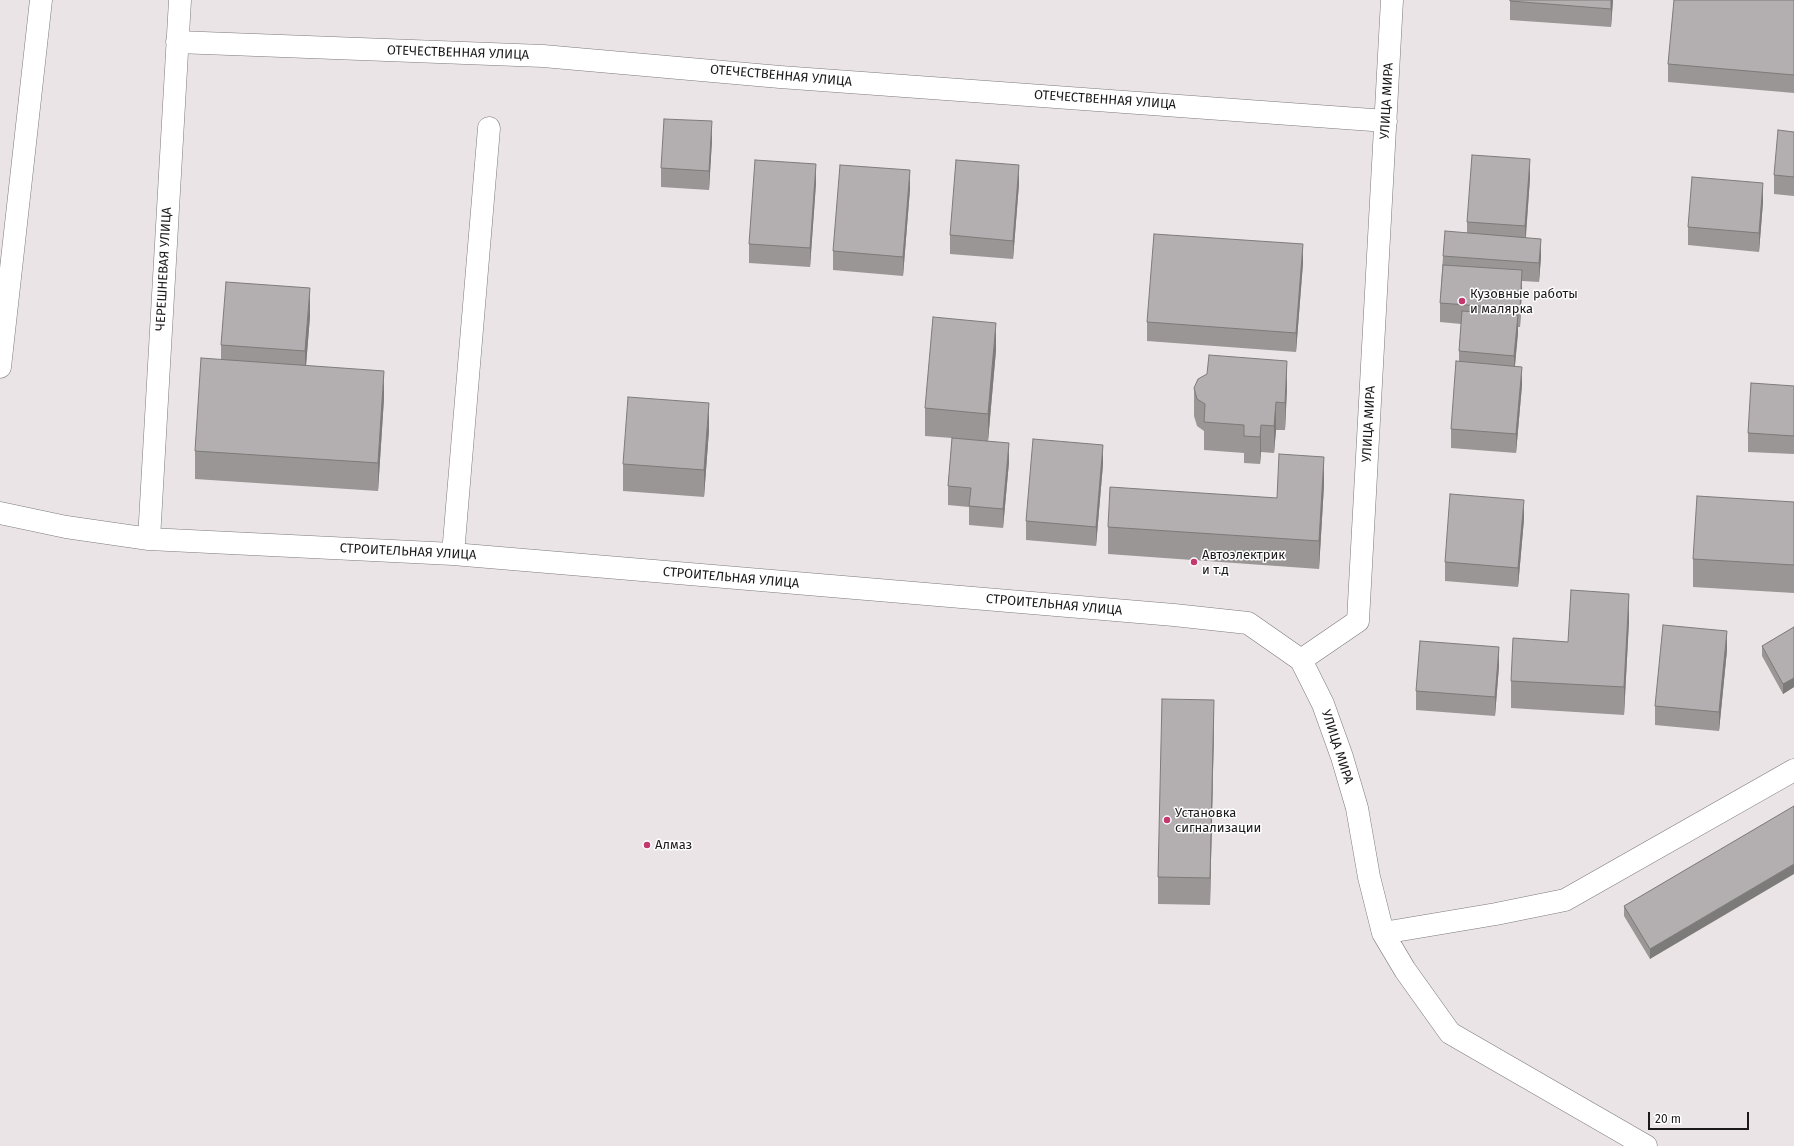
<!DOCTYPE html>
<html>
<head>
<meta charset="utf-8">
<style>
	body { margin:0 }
	#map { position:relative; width:1794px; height:1146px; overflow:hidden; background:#eae4e6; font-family:"Fira Sans",sans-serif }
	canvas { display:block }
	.scale { position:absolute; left:1648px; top:1112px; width:101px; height:18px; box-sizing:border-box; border:2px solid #1b191a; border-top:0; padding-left:5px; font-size:12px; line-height:14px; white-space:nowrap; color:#1b191a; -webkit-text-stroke:3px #fff; paint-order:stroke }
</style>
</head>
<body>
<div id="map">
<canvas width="1794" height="1146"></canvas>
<div class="scale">20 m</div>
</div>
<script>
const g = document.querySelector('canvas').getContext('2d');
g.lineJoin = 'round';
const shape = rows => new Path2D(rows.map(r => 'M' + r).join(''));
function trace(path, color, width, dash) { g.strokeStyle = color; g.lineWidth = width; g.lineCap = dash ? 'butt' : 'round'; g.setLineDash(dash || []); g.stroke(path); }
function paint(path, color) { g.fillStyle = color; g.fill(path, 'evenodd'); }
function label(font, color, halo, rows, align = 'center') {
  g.font = font + ' "Fira Sans",sans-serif'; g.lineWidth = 3; g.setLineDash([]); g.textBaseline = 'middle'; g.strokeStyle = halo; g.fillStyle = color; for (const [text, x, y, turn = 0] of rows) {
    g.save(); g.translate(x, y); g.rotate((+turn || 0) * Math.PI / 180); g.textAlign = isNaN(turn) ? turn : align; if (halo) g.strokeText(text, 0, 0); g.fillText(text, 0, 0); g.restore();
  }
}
const minor = shape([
	[177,42,543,56,780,77,1386,121],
	[0,367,41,0],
	[0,513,66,527,149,539,453,554,1174,615,1248,623,1301,660,1323,704,1342,757,1357,808,1369,877,1383,933,1405,970,1450,1033,1646,1146],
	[149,539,180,0],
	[453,554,489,128],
	[1301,660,1358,621,1392,0],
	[1383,933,1496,914,1565,900,1794,770]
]);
trace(minor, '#7d797a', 23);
trace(minor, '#fff', 22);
paint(shape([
	[1510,0,1613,0,1611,27,1510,20],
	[1794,0,1794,93,1668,82,1668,64],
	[1794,132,1794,196,1774,194,1774,175],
	[712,140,709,190,661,187,661,168],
	[1530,178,1526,237,1541,257,1539,282,1522,281,1520,327,1518,327,1515,366,1522,385,1516,453,1451,448,1451,429,1459,362,1459,351,1461,324,1440,322,1440,303,1443,256,1467,233,1467,222],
	[816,183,810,267,749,263,749,244],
	[1019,184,1013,259,950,254,950,235],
	[910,189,903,276,833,270,833,251],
	[1763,202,1759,252,1688,245,1688,227],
	[1303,263,1296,352,1147,341,1147,322],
	[310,316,306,365,384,398,378,491,195,479,195,451,221,360,221,345],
	[996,350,988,441,1009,462,1003,528,969,525,969,507,948,505,948,486,952,438,925,436,925,408],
	[1794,386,1794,454,1748,452,1748,433],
	[1194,388,1287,388,1285,430,1276,430,1274,453,1261,452,1260,464,1244,463,1244,453,1204,450,1204,431,1197,426,1194,416],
	[709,430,704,497,623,491,623,464],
	[1103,464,1096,546,1026,540,1026,521],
	[1324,485,1319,569,1108,554,1108,527,1277,498],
	[1794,502,1794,593,1693,587,1693,559],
	[1524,519,1518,587,1445,581,1445,562],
	[1629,621,1624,715,1511,708,1511,681,1568,642],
	[1794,627,1794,687,1783,694,1762,656,1762,646],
	[1727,650,1719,731,1655,725,1655,706],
	[1499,666,1495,716,1416,710,1416,691],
	[1214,727,1210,905,1158,904,1158,877],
	[1794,806,1650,959,1624,916,1624,906]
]), '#9a9696');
paint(shape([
	[1611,0,1613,0,1611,27],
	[712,121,712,140,709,190,709,171],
	[1530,159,1530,178,1525,245,1525,226],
	[816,164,816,183,810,267,810,248],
	[1019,165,1019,184,1013,259,1013,241],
	[910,170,910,189,903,276,903,257],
	[1763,183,1763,202,1759,252,1759,233],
	[1541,239,1541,257,1539,282,1539,263],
	[1303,244,1303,263,1296,352,1296,333],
	[1522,270,1522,289,1520,327,1520,309],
	[310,288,310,316,305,379,305,351],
	[1518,315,1518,334,1514,375,1514,356],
	[996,323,996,350,988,441,988,414],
	[1287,361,1287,388,1285,430,1285,403],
	[1522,367,1522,385,1516,453,1516,434],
	[384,371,384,398,378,491,378,463],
	[1276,402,1276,430,1274,453,1274,426],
	[709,403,709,430,704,497,704,470],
	[1261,425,1261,452,1260,464,1260,437],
	[1009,443,1009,462,1003,528,1003,509],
	[1103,445,1103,464,1096,546,1096,527],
	[1324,457,1324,485,1319,569,1319,541],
	[1524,500,1524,519,1518,587,1518,568],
	[1629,594,1629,621,1624,715,1624,687],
	[1727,631,1727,650,1719,731,1719,712],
	[1499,647,1499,666,1495,716,1495,697],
	[1794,678,1794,687,1783,694,1783,684],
	[1214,700,1214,727,1210,905,1210,878],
	[1794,864,1794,874,1650,959,1650,949]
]), '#7d7a7a');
const building = shape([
	[1510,0,1611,0,1611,9,1510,1,1510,0],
	[1674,0,1794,0,1794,75,1668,64,1674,0],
	[664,119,712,121,709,171,661,168,664,119],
	[1778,130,1794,132,1794,177,1774,175,1778,130],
	[1472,155,1530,159,1525,226,1467,222,1472,155],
	[755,160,816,164,810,248,749,244,755,160],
	[956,160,1019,165,1013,241,950,235,956,160],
	[840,165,910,170,903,257,833,251,840,165],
	[1692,177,1763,183,1759,233,1688,227,1692,177],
	[1445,231,1541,239,1539,263,1443,256,1445,231],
	[1154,234,1303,244,1296,333,1147,322,1154,234],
	[1443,265,1522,270,1520,309,1440,303,1443,265],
	[226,282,310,288,305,351,221,345,226,282],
	[1462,311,1518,315,1514,356,1459,351,1462,311],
	[933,317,996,323,988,414,925,408,933,317],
	[1209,355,1287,361,1285,403,1276,402,1274,426,1261,425,1260,437,1244,436,1244,425,1204,422,1205,404,1197,399,1194,388,1198,379,1207,374,1209,355],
	[201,358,384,371,378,463,195,451,201,358],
	[1456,361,1522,367,1516,434,1451,429,1456,361],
	[1751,383,1794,386,1794,436,1748,433,1751,383],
	[628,397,709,403,704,470,623,464,628,397],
	[952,438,1009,443,1003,509,969,506,971,488,948,486,952,438],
	[1033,439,1103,445,1096,527,1026,521,1033,439],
	[1279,454,1324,457,1319,541,1108,527,1110,487,1277,498,1279,454],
	[1450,494,1524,500,1518,568,1445,562,1450,494],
	[1697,496,1794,502,1794,565,1693,559,1697,496],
	[1571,590,1629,594,1624,687,1511,681,1513,638,1568,642,1571,590],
	[1663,625,1727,631,1719,712,1655,706,1663,625],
	[1794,627,1794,678,1783,684,1762,646,1794,627],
	[1420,641,1499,647,1495,697,1416,691,1420,641],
	[1162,699,1214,700,1210,878,1158,877,1162,699],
	[1794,806,1794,864,1650,949,1624,906,1794,806]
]);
paint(building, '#b3aeaf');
trace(building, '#7d7a7a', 1);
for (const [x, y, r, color] of [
	[1462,301,4,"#c3386e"],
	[1194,562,4,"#c3386e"],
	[1167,820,4,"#c3386e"],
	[647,845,4,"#c3386e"]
]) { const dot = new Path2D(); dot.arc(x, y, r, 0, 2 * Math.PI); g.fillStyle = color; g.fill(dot); trace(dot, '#fff', 1.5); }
label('13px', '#1b191a', '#fff', [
	["ОТЕЧЕСТВЕННАЯ УЛИЦА",458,53,2],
	["ОТЕЧЕСТВЕННАЯ УЛИЦА",781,76,5],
	["ОТЕЧЕСТВЕННАЯ УЛИЦА",1105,100,4],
	["УЛИЦА МИРА",1387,101,-87],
	["ЧЕРЕШНЕВАЯ УЛИЦА",164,269,-87],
	["УЛИЦА МИРА",1369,424,-87],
	["СТРОИТЕЛЬНАЯ УЛИЦА",408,552,3],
	["СТРОИТЕЛЬНАЯ УЛИЦА",731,578,5],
	["СТРОИТЕЛЬНАЯ УЛИЦА",1054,605,5],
	["УЛИЦА МИРА",1337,747,72]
]);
label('13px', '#1b191a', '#fff', [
	["Кузовные работы",1470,294],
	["и малярка",1470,309],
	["Автоэлектрик",1202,555],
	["и т.д",1202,570],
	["Установка",1175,813],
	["сигнализации",1175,828],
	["Алмаз",655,845]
], 'left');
</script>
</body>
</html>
